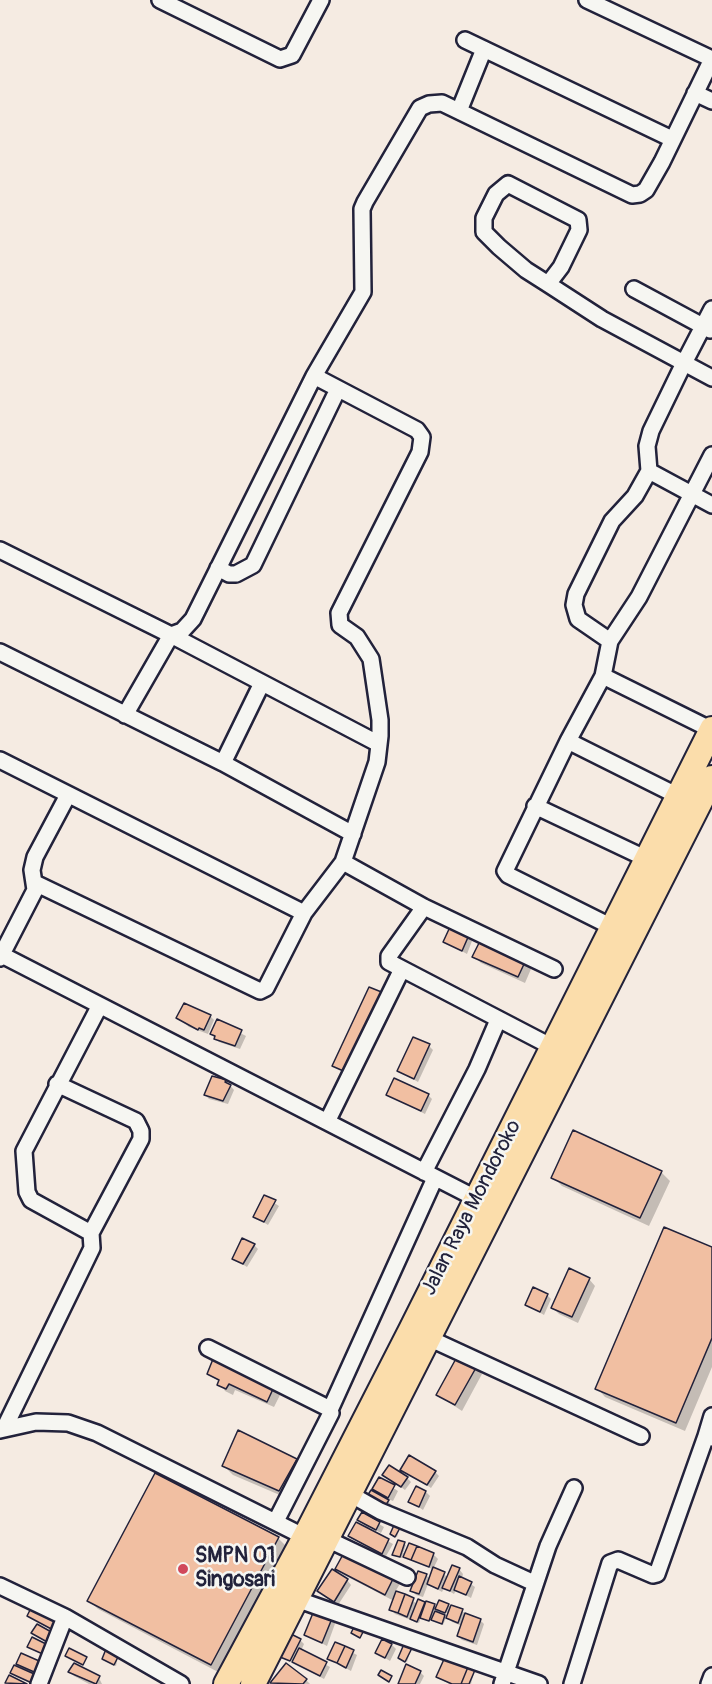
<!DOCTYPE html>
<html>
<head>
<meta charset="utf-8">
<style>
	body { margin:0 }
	canvas { display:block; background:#f5ebe2 }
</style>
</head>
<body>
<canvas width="712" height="1684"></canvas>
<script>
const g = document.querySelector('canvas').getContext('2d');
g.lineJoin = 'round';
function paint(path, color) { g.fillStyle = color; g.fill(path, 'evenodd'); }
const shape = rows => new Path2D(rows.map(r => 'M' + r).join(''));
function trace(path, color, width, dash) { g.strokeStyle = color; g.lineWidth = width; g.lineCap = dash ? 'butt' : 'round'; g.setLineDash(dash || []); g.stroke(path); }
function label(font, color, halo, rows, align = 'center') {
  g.font = font + ' Pangolin,sans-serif'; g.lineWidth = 5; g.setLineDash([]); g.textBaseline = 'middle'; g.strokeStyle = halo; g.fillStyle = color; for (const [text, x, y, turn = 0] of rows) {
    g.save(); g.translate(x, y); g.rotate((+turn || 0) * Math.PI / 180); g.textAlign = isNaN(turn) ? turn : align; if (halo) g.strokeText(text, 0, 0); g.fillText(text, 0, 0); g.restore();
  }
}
paint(shape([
	[451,929,472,941,467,954,445,942],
	[474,956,524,963,531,969,525,983,481,963],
	[210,1016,214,1020,208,1034,189,1027,178,1018],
	[217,1021,246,1036,240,1049,219,1042,211,1034],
	[429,1046,433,1050,418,1082,399,1071],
	[226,1081,234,1090,228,1104,209,1099,205,1095],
	[388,1095,428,1095,432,1099,425,1114],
	[661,1172,670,1181,649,1226,562,1186,553,1177],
	[265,1197,279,1206,268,1225,255,1217],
	[254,1245,258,1249,247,1267,234,1259],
	[712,1248,712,1367,685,1431,605,1397,597,1388],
	[589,1279,595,1286,578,1323,559,1314,552,1307],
	[547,1295,551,1299,544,1315,527,1305],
	[476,1367,482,1374,462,1411,438,1395],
	[208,1374,273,1389,280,1395,274,1407,235,1390,233,1395,225,1391,220,1382],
	[296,1460,305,1469,289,1499,233,1475,224,1466],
	[402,1469,435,1472,439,1476,431,1488],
	[384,1475,407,1478,411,1482,405,1490],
	[380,1479,398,1491,393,1501,383,1497,392,1505,386,1514,381,1496,374,1489],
	[426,1492,430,1496,423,1510,410,1501],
	[362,1514,384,1527,381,1533,370,1527,368,1530,393,1544,386,1556,350,1536,368,1529,359,1520],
	[400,1527,397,1537,393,1536],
	[278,1538,287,1547,220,1673,98,1609,89,1601],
	[399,1542,406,1545,403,1553,406,1554,410,1545,434,1555,438,1559,433,1569,448,1577,459,1569,463,1574,462,1578,475,1587,471,1598,456,1590,454,1594,444,1588,442,1592,428,1584,423,1597,416,1595,412,1591,426,1575,430,1579,434,1570,403,1554,402,1558,396,1556],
	[337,1569,394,1576,401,1582,395,1592,418,1604,419,1601,434,1605,437,1608,448,1605,480,1620,484,1624,477,1645,462,1640,458,1636,462,1626,452,1622,448,1618,449,1614,439,1610,436,1607,434,1612,446,1618,443,1625,432,1618,421,1617,419,1623,395,1614,391,1609,394,1601,344,1575],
	[347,1580,351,1585,338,1605,319,1591],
	[332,1617,336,1621,327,1646,306,1635],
	[300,1640,304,1644,301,1651,330,1667,324,1679,282,1656],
	[336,1644,357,1655,351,1671,329,1659],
	[392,1645,396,1649,390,1661,377,1653],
	[411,1649,407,1662,401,1659],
	[118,1656,116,1666,105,1660],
	[18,1664,45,1666,43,1684,32,1684,16,1677,12,1673,26,1672],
	[74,1665,99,1678,102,1684,89,1684,74,1676,70,1672],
	[420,1672,424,1676,420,1684,399,1684],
	[474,1672,471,1684,449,1684,437,1676],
	[306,1680,310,1684,272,1683]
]), '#0003');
const building = shape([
	[450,927,469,935,462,951,443,942,450,927],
	[480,941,525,962,518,977,472,957,480,941],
	[369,987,384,993,348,1073,332,1066,369,987],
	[184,1003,211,1015,204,1030,199,1028,198,1030,176,1018,184,1003],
	[217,1019,242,1030,235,1046,214,1039,215,1036,210,1034,217,1019],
	[413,1037,430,1044,414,1079,397,1071,413,1037],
	[212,1076,227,1080,225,1082,231,1085,223,1101,204,1095,212,1076],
	[394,1078,429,1094,421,1111,386,1095,394,1078],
	[573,1130,662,1171,640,1218,551,1178,573,1130],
	[264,1195,276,1200,264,1222,253,1217,264,1195],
	[664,1227,712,1247,712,1338,676,1423,595,1389,664,1227],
	[242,1238,255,1244,243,1264,232,1259,242,1238],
	[569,1268,590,1278,572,1317,551,1308,569,1268],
	[533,1287,548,1294,540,1312,525,1305,533,1287],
	[458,1355,477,1366,455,1405,436,1395,458,1355],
	[213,1359,274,1387,267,1402,229,1384,226,1389,217,1385,219,1380,207,1374,213,1359],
	[238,1430,297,1459,279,1491,222,1466,238,1430],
	[409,1455,436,1471,427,1485,400,1470,409,1455],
	[389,1465,408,1477,401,1487,382,1475,389,1465],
	[155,1473,279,1537,211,1665,87,1601,155,1473],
	[379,1477,395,1485,388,1498,372,1489,379,1477],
	[416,1486,426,1491,419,1507,408,1502,416,1486],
	[371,1490,389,1500,382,1511,364,1501,371,1490],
	[362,1512,380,1522,376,1530,357,1520,362,1512],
	[356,1522,389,1539,382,1554,348,1536,356,1522],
	[395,1523,401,1526,395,1537,390,1534,395,1523],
	[398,1540,405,1542,400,1557,392,1555,398,1540],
	[409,1543,417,1546,411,1560,403,1557,409,1543],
	[417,1546,434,1553,429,1567,411,1560,417,1546],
	[346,1549,395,1575,385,1595,335,1569,346,1549],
	[452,1565,460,1568,450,1591,442,1588,452,1565],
	[433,1567,445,1572,438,1589,427,1584,433,1567],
	[332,1569,348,1579,334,1602,317,1591,332,1569],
	[418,1571,427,1574,419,1594,410,1591,418,1571],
	[459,1576,472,1582,466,1595,454,1590,459,1576],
	[396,1591,405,1594,398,1613,389,1610,396,1591],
	[405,1594,414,1598,407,1617,398,1613,405,1594],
	[418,1599,425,1602,417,1622,410,1619,418,1599],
	[439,1600,449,1604,445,1613,435,1609,439,1600],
	[426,1601,435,1604,429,1621,420,1618,426,1601],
	[33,1604,61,1619,55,1631,27,1616,33,1604],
	[451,1605,463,1609,458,1623,446,1618,451,1605],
	[315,1608,333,1616,322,1643,304,1635,315,1608],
	[435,1611,445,1615,442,1624,431,1620,435,1611],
	[465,1613,481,1619,473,1642,457,1636,465,1613],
	[357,1621,366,1626,360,1638,351,1633,357,1621],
	[37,1624,55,1634,49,1643,31,1633,37,1624],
	[291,1634,301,1639,290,1661,280,1657,291,1634],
	[32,1637,50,1646,45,1655,27,1647,32,1637],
	[382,1639,392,1644,385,1658,375,1653,382,1639],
	[335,1642,345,1646,337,1663,327,1659,335,1642],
	[404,1644,412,1648,405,1662,398,1658,404,1644],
	[345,1646,354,1650,346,1668,337,1663,345,1646],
	[69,1648,87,1657,83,1665,65,1656,69,1648],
	[299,1648,327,1662,320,1676,292,1662,299,1648],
	[106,1649,119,1655,114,1665,102,1659,106,1649],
	[21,1653,46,1664,41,1675,16,1664,21,1653],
	[445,1657,468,1667,461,1684,452,1684,436,1677,445,1657],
	[74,1663,100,1676,96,1684,68,1672,74,1663],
	[286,1663,307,1679,303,1684,270,1683,286,1663],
	[406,1664,421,1671,415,1684,398,1684,406,1664],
	[14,1665,41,1677,34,1684,10,1673,14,1665],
	[468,1667,475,1670,469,1684,461,1684,468,1667],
	[381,1670,392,1676,389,1682,378,1675,381,1670],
	[9,1675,27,1684,5,1683,9,1675]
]);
paint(building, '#f1bfa2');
trace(building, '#22223b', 1.5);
const minor = shape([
	[160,0,280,59,292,55,321,0],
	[587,0,712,59],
	[465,40,672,139],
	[695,93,712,101],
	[459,111,484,49],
	[548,284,561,267,579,230,578,220,508,184,496,194,484,218,484,232,499,247,526,270,548,284,602,319,684,363,651,431,647,446,649,471,712,505],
	[634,289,710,330],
	[712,309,684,363,712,378],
	[314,376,363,292,362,209,365,202,420,108,429,104,442,103,632,195,640,194,646,190,662,162,712,59],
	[0,550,171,635,182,631,193,619,314,376,417,430,422,437,420,452,339,613,340,625,357,637,371,659,380,720,380,736,377,762,343,862,304,913,0,760],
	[218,568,229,574,236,574,253,565,338,389],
	[610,641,639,597,712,455],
	[0,652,223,763,353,834],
	[603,676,610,641,578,619,574,605,576,594,612,521,635,496,649,471],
	[125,715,171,635,379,744],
	[568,741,678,796],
	[223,763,262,683],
	[535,806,647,859],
	[343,862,424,907,554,969],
	[35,883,260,991,266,988,304,913],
	[424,907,389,956,389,962,558,1050],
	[612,927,508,875,505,871,568,741,603,676,712,730],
	[0,954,483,1202],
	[0,958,35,890,32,870,35,857,68,795],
	[57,1084,136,1121,141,1131,141,1139,91,1233],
	[327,1122,402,969],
	[424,1172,477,1069,498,1020],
	[422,1335,641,1436],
	[208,1348,328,1408,331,1413,276,1521],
	[330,1410,435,1178],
	[4,1429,92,1248,91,1233,31,1200,27,1192,24,1151,99,1007],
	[0,1430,36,1422,68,1423,97,1433,305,1537],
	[706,1436,712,1416],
	[350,1494,380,1511,467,1547,495,1565,534,1583],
	[327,1539,407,1577],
	[0,1586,65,1617,181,1684],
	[296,1599,539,1684],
	[39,1684,65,1617],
	[502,1684,548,1546,574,1488],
	[572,1684,610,1563,618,1560,653,1575,657,1574,706,1436,712,1438],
	[709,1684,712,1676]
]);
const trunk = shape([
	[226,1684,305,1537,411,1330,712,729],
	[253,1684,712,778]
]);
trace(minor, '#22223b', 20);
trace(trunk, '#22223b', 28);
trace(minor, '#f6f6f2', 15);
trace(trunk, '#fbddab', 24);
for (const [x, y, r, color] of [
	[183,1569,6,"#d1495b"]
]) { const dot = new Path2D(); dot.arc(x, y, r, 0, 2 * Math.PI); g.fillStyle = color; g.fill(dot); trace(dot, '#f6f6f2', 2); }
label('21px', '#22223b', '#f6f6f2', [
	["Jalan Raya Mondoroko",472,1208,-63]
]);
label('bold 21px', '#22223b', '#f6f6f2', [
	["SMPN 01",195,1557],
	["Singosari",195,1581]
], 'left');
</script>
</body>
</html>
